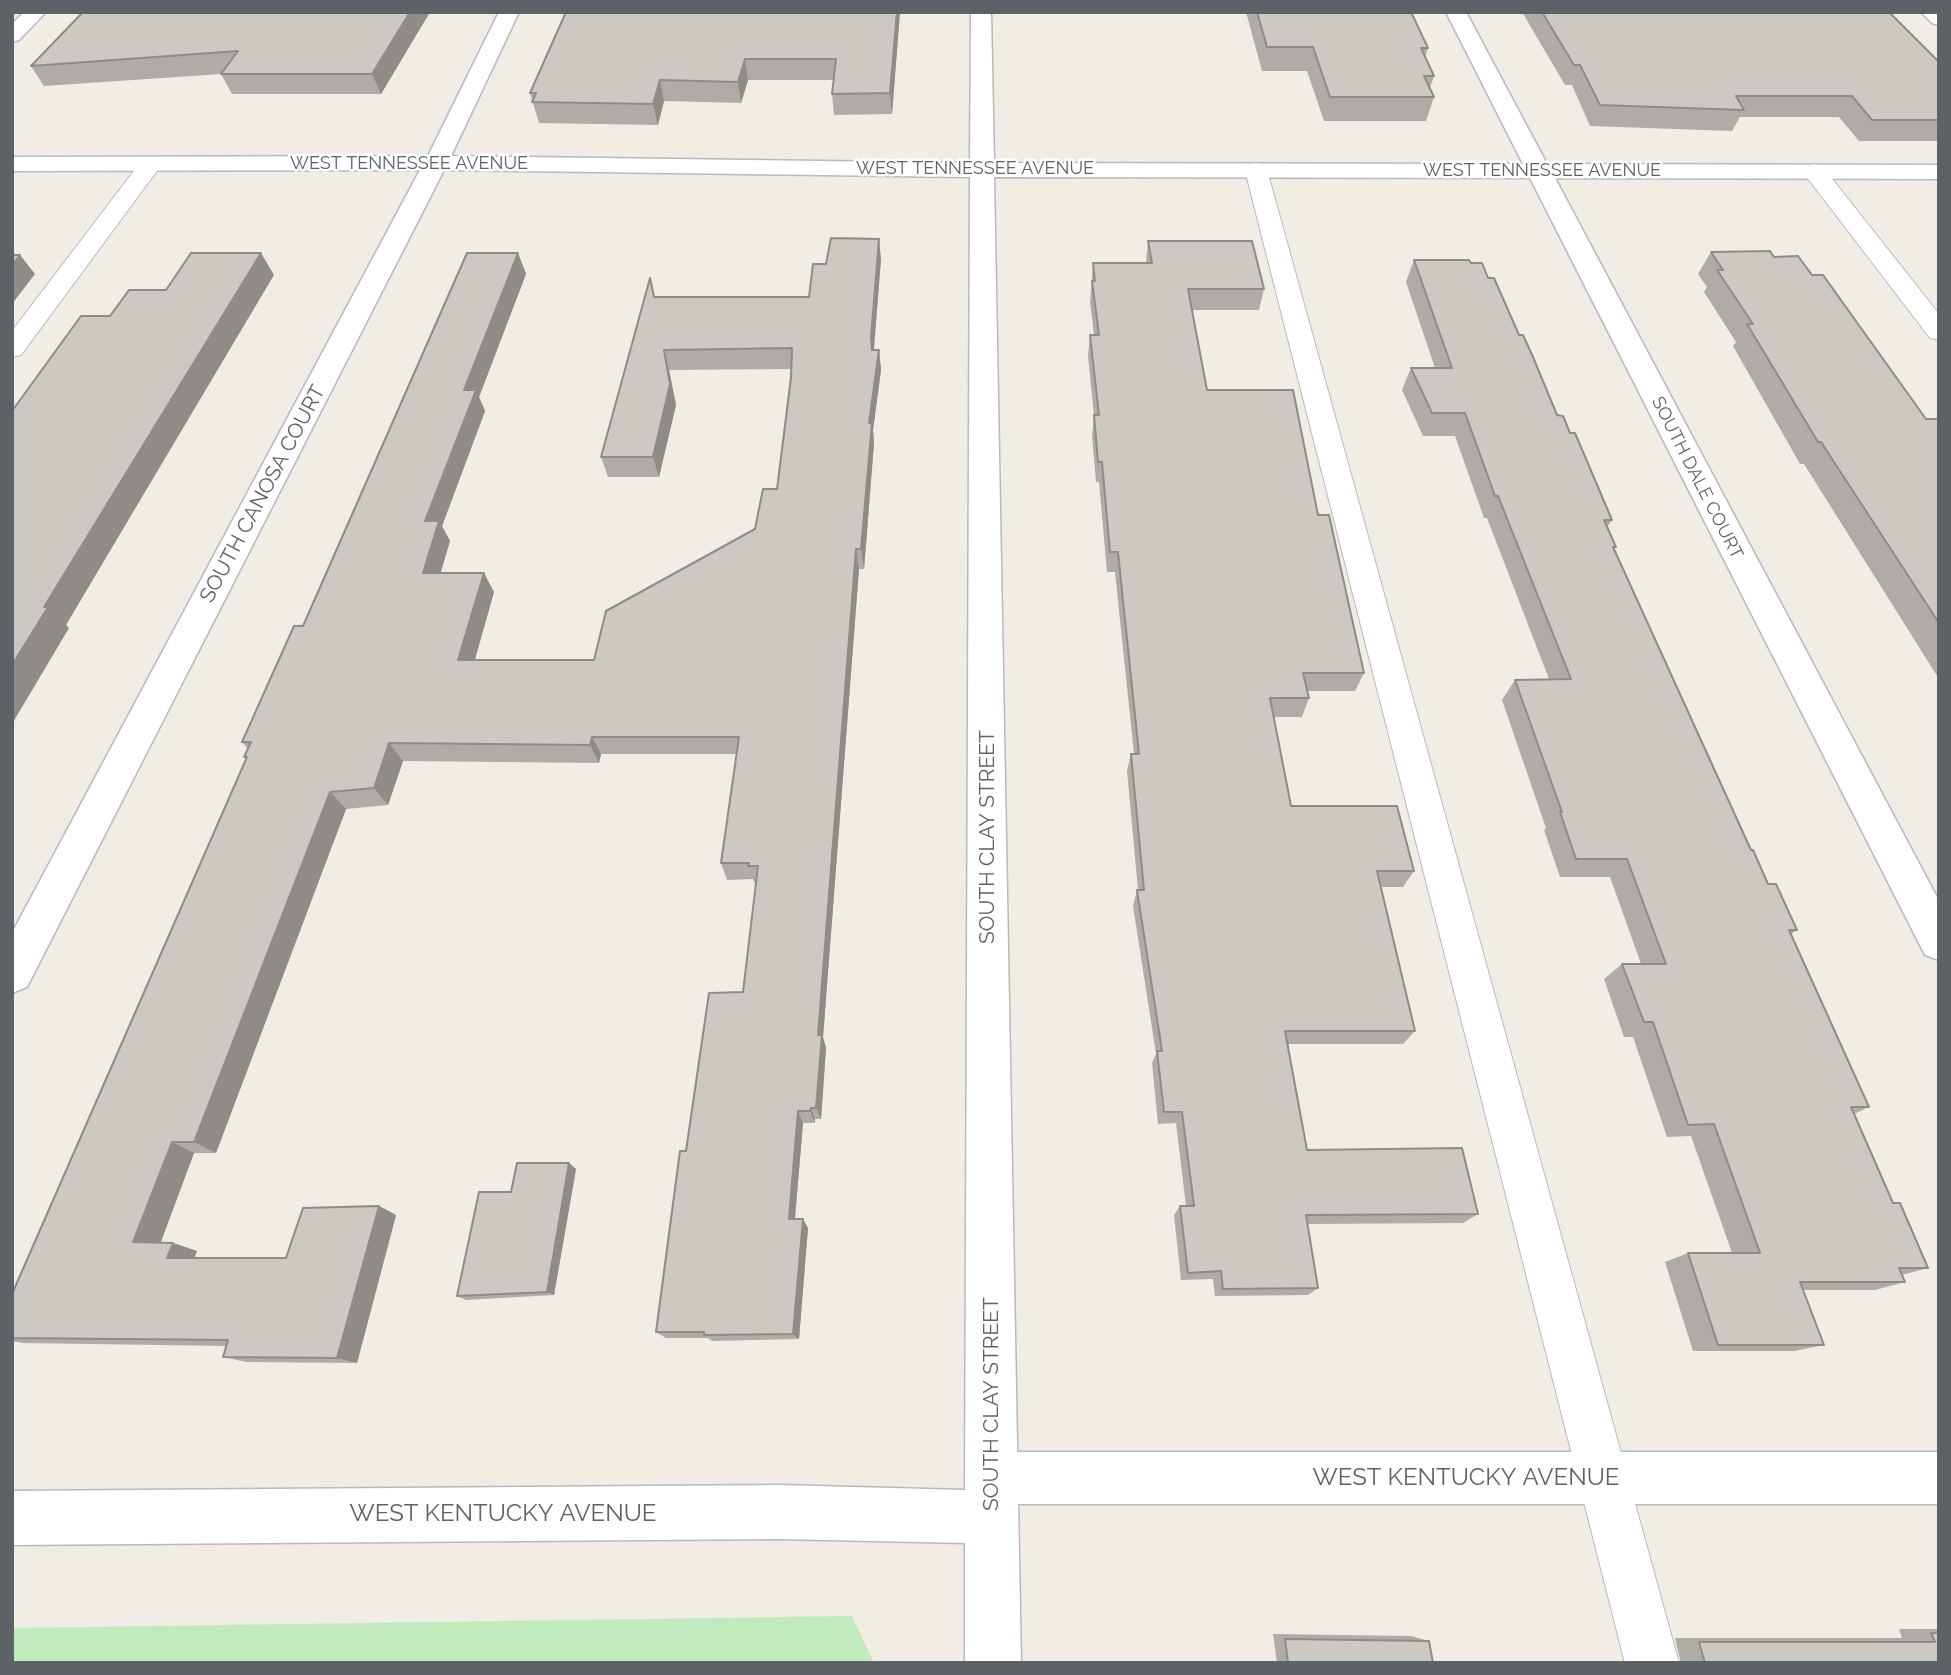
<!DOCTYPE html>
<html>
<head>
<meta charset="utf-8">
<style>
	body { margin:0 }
	#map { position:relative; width:1951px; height:1675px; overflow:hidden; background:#f1ede5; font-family:Raleway,sans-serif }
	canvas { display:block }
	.frame { position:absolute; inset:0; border:14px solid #5d6267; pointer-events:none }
</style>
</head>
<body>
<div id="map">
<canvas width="1951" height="1675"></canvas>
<div class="frame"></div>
</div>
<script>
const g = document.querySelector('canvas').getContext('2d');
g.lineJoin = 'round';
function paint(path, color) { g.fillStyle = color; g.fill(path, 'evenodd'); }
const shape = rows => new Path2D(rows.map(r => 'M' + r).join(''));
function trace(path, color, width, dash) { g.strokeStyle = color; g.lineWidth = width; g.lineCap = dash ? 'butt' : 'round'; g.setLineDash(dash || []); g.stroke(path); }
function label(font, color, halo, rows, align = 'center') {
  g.font = font + ' Raleway,sans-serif'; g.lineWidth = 5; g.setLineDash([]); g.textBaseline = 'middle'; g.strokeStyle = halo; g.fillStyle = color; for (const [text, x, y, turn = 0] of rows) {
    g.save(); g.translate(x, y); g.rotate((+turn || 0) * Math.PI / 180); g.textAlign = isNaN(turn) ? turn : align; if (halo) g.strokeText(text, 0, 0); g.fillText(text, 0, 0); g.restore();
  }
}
paint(shape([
	[852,1616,874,1663,12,1663,12,1628]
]), '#c2eabf');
const service = shape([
	[151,157,159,159,162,164,21,355,12,357,12,331,143,159,151,157],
	[1256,163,1264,165,1267,170,1679,1663,1625,1663,1245,170,1248,165,1256,163],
	[1814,164,1822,166,1939,314,1939,340,1930,338,1806,176,1803,171,1806,166,1814,164]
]);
const minor = shape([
	[24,12,46,12,19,40,12,42,12,24,24,12],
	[499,12,519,12,451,156,970,163,971,12,991,12,994,163,1523,164,1446,12,1466,12,1547,164,1939,165,1939,179,1555,178,1939,901,1939,960,1925,955,1530,178,994,177,1021,1663,965,1663,965,1543,779,1539,12,1545,12,1491,779,1485,965,1490,970,177,444,170,27,987,12,993,12,933,420,170,12,171,12,157,428,156,499,12],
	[1921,12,1939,12,1939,25,1932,23,1921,12]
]);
const tertiary = shape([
	[993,1452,1939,1452,1939,1504,993,1504,974,1497,967,1478,974,1459,993,1452]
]);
trace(service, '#b6b9bd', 2);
trace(minor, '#b6b9bd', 3);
trace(tertiary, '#b6b9bd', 3);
paint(service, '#fff');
paint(minor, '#fff');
paint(tertiary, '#fff');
paint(shape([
	[83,12,430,12,381,94,232,94,221,74,44,86,31,66],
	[566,12,900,12,892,114,834,115,832,94,833,80,748,80,741,103,664,101,658,125,539,123,530,93],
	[1246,12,1411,12,1428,48,1425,57,1434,76,1430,88,1434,97,1426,121,1324,121,1307,71,1262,71],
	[1522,12,1889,12,1939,62,1939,141,1859,141,1839,117,1740,117,1732,131,1590,126,1572,85,1565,85],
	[1148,241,1264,289,1259,310,1192,310,1207,390,1318,515,1364,673,1355,691,1308,691,1309,698,1302,717,1274,717,1291,806,1414,871,1403,887,1381,887,1415,1031,1403,1044,1288,1044,1307,1150,1478,1214,1463,1223,1307,1224,1318,1288,1308,1295,1215,1296,1213,1279,1181,1280,1174,1215,1180,1206,1186,1206,1176,1123,1158,1124,1152,1063,1156,1054,1133,906,1137,890,1138,890,1127,771,1131,754,1134,754,1115,572,1107,572,1099,482,1096,482,1092,436,1094,415,1088,356,1090,335,1094,335,1090,302,1093,263,1146,263],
	[1711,252,1774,257,1926,419,1939,419,1939,679,1804,464,1800,464,1733,346,1736,342,1704,292,1707,287,1698,274],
	[518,253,526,274,479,397,485,411,442,526,450,541,440,573,494,592,475,660,594,660,755,529,777,489,791,369,669,370,676,405,659,477,608,477,601,457,650,278,655,297,809,297,826,264,881,259,874,350,879,350,881,370,873,430,874,443,864,569,859,569,823,1037,826,1048,821,1119,815,1119,815,1123,803,1123,795,1219,808,1228,799,1339,712,1341,708,1338,666,1338,656,1332,686,1151,743,992,756,882,754,882,753,879,727,880,721,863,737,754,601,754,599,763,403,761,388,805,346,809,216,1153,194,1153,160,1243,173,1243,197,1251,194,1258,286,1258,379,1206,396,1215,357,1363,246,1362,223,1357,226,1346,23,1343,12,1341,12,1294,246,759,244,757,248,749,242,742,303,626],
	[1414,260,1471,263,1488,278,1519,335,1557,415,1570,433,1612,520,1607,527,1616,547,1614,550,1751,850,1768,884,1797,930,1791,934,1869,1107,1854,1114,1893,1203,1928,1268,1902,1275,1905,1282,1875,1290,1803,1290,1824,1345,1795,1351,1693,1351,1665,1262,1688,1253,1732,1253,1691,1136,1667,1137,1633,1037,1624,1037,1604,979,1622,964,1641,964,1610,877,1560,877,1544,830,1546,828,1502,700,1515,680,1549,679,1487,518,1484,518,1455,436,1423,436,1402,390,1411,368,1435,368,1406,282],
	[569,1163,576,1169,554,1295,466,1300,457,1296,511,1192],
	[1899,1629,1939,1629,1939,1663,1681,1663,1675,1638,1902,1638],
	[1273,1634,1411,1636,1429,1641,1433,1663,1277,1663]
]), '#afaca7');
paint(shape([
	[410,12,430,12,381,94,372,74],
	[897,12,900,12,892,114,890,93],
	[745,59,748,80,741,103,738,82],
	[660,80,664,101,658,125,653,104],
	[879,239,881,259,873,358,871,337],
	[261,253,274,275,66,625,69,628,12,724,12,665,44,607],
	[518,253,526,274,479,397,485,411,442,526,450,541,435,592,423,573,425,521,464,390],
	[20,255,35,274,12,304,12,265],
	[664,350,669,370,676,405,659,477,653,457],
	[879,350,881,370,873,430,874,443,864,569,861,549,869,423],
	[856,549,859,569,823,1037,826,1048,821,1119,816,1108,818,1035],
	[484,573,494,592,469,679,458,660],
	[592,737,601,754,599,763,590,745],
	[389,743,403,761,388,805,374,788],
	[330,792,346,809,216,1153,194,1142],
	[811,1108,815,1119,815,1123,810,1111],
	[798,1111,803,1123,794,1228,789,1219],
	[172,1142,194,1153,158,1250,133,1242],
	[569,1163,576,1169,554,1295,547,1292],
	[379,1206,396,1215,357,1363,337,1358],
	[803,1219,808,1228,799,1339,793,1334],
	[173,1243,197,1251,191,1266,167,1258]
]), '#8f8c88');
const building = shape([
	[83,12,410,12,372,74,221,74,238,51,31,66,83,12],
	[566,12,897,12,890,93,832,94,836,59,745,59,738,82,660,80,653,104,532,102,536,93,530,93,566,12],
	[1257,12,1411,12,1428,48,1421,48,1434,76,1424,76,1434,97,1330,97,1313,47,1267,47,1257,12],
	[1542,12,1889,12,1939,62,1939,120,1872,120,1852,96,1736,96,1744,110,1600,105,1580,65,1574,65,1542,12],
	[831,238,879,239,871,337,872,350,879,350,869,423,872,423,861,549,856,549,818,1035,822,1035,816,1108,811,1108,810,1111,798,1111,789,1219,803,1219,793,1334,704,1335,704,1332,656,1332,680,1151,686,1151,709,993,743,992,758,866,748,866,749,863,721,863,739,737,592,737,590,745,389,743,374,788,330,792,194,1142,172,1142,133,1242,173,1243,167,1258,286,1258,303,1208,379,1206,337,1358,223,1357,228,1340,12,1338,12,1294,247,757,244,757,251,742,242,742,294,626,303,626,467,253,518,253,464,390,476,390,425,521,439,521,423,573,484,573,458,660,594,660,606,611,755,529,763,489,777,489,791,378,792,348,664,350,670,384,653,457,601,457,650,278,654,297,809,297,813,264,826,264,831,238],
	[1148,241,1252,241,1264,289,1188,289,1207,390,1293,390,1318,515,1329,515,1364,673,1303,673,1309,698,1270,698,1291,806,1397,806,1414,871,1377,871,1415,1031,1285,1031,1307,1150,1462,1148,1478,1214,1306,1215,1318,1288,1223,1289,1221,1271,1188,1273,1180,1206,1194,1206,1182,1112,1164,1112,1157,1051,1162,1051,1137,890,1144,890,1131,754,1139,754,1118,552,1110,552,1102,462,1098,462,1094,415,1099,415,1090,335,1099,335,1092,281,1095,281,1093,263,1152,263,1148,241],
	[1770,251,1774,257,1798,256,1812,275,1823,275,1926,419,1939,419,1939,623,1821,442,1818,442,1747,324,1753,324,1717,270,1723,270,1711,252,1770,251],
	[191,253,261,253,44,607,48,607,12,665,12,411,81,316,110,316,129,290,166,290,191,253],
	[12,255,20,255,12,265,12,255],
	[1414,260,1469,260,1471,263,1482,263,1488,278,1494,278,1519,335,1523,335,1533,357,1557,415,1563,416,1570,433,1575,433,1612,520,1604,520,1616,547,1613,547,1751,850,1753,850,1768,884,1776,884,1797,930,1789,930,1869,1107,1851,1107,1893,1203,1900,1203,1928,1268,1899,1268,1905,1282,1800,1282,1824,1345,1718,1345,1688,1253,1760,1253,1714,1124,1688,1125,1653,1022,1644,1022,1622,964,1666,964,1627,859,1576,859,1560,812,1562,812,1515,680,1571,679,1498,496,1495,496,1465,413,1432,413,1411,368,1452,368,1414,260],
	[517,1163,569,1163,547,1292,457,1296,479,1192,511,1192,517,1163],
	[1931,1633,1939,1633,1939,1663,1705,1663,1699,1642,1935,1642,1931,1633],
	[1285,1639,1429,1641,1433,1663,1288,1663,1285,1639]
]);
paint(building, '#ccc8c2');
trace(building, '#8f8c88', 2);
label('18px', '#5d6267', '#fff', [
	["WEST TENNESSEE AVENUE",409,164],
	["WEST TENNESSEE AVENUE",975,169],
	["WEST TENNESSEE AVENUE",1542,171],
	["SOUTH DALE COURT",1697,478,63]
]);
label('21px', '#5d6267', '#fff', [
	["SOUTH CANOSA COURT",263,494,-62],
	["SOUTH CLAY STREET",988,837,-90],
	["SOUTH CLAY STREET",992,1404,-90]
]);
label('24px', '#5d6267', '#fff', [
	["WEST KENTUCKY AVENUE",1466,1478],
	["WEST KENTUCKY AVENUE",503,1514]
]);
</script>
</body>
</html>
